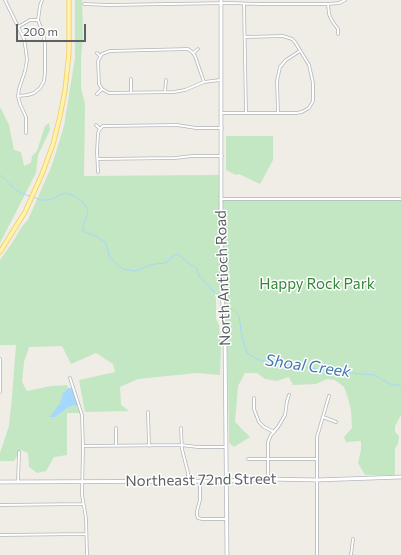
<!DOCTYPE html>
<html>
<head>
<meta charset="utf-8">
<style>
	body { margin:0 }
	#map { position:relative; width:401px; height:555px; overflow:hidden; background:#efede5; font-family:Commissioner,sans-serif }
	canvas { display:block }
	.scale { position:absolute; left:16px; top:24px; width:70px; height:18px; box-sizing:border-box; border:2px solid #5d6166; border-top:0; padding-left:5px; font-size:12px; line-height:14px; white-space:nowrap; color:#5d6166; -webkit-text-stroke:3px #fff; paint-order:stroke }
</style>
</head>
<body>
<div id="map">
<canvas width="401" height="555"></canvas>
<div class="scale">200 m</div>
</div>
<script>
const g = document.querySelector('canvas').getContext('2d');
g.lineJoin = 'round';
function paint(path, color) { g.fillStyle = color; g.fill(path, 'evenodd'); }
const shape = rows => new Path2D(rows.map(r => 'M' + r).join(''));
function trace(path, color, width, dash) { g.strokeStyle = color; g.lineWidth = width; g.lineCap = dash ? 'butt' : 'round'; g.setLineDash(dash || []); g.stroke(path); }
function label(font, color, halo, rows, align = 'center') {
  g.font = font + ' Commissioner,sans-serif'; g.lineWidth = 3; g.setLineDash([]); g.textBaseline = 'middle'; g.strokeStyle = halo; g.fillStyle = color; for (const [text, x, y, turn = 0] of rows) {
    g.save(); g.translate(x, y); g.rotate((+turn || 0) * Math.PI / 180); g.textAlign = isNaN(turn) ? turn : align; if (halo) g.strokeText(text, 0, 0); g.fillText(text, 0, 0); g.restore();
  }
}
paint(shape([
	[75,0,82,0,83,36,81,58,81,88,85,104,84,176,219,175,219,200,401,199,401,415,395,426,395,432,399,436,398,444,395,448,395,475,365,475,358,463,361,450,361,441,346,442,344,437,352,428,351,410,348,398,344,387,335,380,327,379,316,384,293,385,289,377,277,381,265,379,257,373,245,373,238,386,235,422,250,437,234,447,229,443,228,369,225,303,215,292,215,296,216,298,216,319,219,325,221,348,220,375,196,373,138,379,120,387,121,405,129,411,85,412,79,380,115,372,113,364,96,353,71,364,62,346,29,347,24,362,22,382,27,391,51,386,67,385,80,413,67,413,67,455,54,457,46,471,37,473,29,467,28,453,21,450,14,461,0,461,0,453,9,426,12,397,16,345,0,345,0,260,12,243,23,225,28,220,52,165,64,126,75,58],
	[0,107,9,125,14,150,21,152,24,166,31,163,32,156,37,151,45,126,49,123,50,130,38,155,36,173,0,243],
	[226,136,273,136,273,160,260,184,239,174,236,175,226,170]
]), '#c2e7c2');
paint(shape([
	[69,388,72,388,78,405,77,406,74,405,67,408,55,417,49,417,53,413,56,408,60,404,63,393]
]), '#a6d7ff');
trace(shape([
	[0,175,16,190,23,194,30,196],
	[33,197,41,200,49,200,65,193,72,195,82,201,87,208,88,213,83,226,83,231,96,236,106,243,110,258,123,269,135,271,154,264,166,263,172,257,177,254,197,269,199,276,212,290,221,298],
	[224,301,239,316,242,337,247,353,259,360,330,371,374,375,392,385,401,385]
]), '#a6d7ff', 1);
const street = shape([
	[5,0,24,39,26,51,27,60,25,71,19,89,18,96,20,104,26,117,26,133],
	[84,4,109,5,229,3,261,4,328,4,339,3,345,0],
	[244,4,246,113],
	[328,4,329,14,332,21,338,29,338,34],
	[18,27,30,20,38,20],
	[97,53,100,56],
	[193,53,198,49],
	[204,82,195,56,193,53,188,49,110,51,102,54,98,61,99,84,102,89,109,93,174,92,185,90,204,82,220,80],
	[131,92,131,79],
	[165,92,166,80],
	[97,94,102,89],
	[18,96,28,95,34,93,40,88,44,81,45,72,45,44,43,33,38,20,40,6,42,0],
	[222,113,296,113,302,112,309,108,313,101,313,83,309,65,295,42,292,39,283,36,245,37],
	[278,113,277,81,280,67,286,60,300,51],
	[96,125,100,129],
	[100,129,103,126,106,126,177,125,196,128,222,128],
	[98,159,175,158,192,156,222,156],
	[98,172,97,152,98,133,100,129],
	[221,199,401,199],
	[70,378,82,415,83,446,82,495,86,518,87,555],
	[0,392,0,359],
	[254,398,254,409,259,422,264,427,274,432],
	[148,412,149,446],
	[323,417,336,422],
	[116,428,116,446],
	[181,428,182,449,188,473,188,481],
	[83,446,181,445,198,447,226,447],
	[248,459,316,459],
	[268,479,268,442,271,435,278,427,285,415,287,401,289,395],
	[200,481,200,500,197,511,197,515,198,518,202,519,226,519],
	[18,482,19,452],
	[0,505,83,504],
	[0,535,86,534],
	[317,555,317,437,329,396],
	[351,555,353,539]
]);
const secondary = shape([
	[221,0,221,232,222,291,225,340,227,555],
	[0,482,226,481,268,479,317,480,401,477]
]);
const primary = shape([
	[0,252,25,212,42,174,53,144,60,116,65,90,69,53,69,0]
]);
trace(street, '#b3b6ba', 3.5);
trace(secondary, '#b4b8bd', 4.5);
trace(primary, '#f2c95c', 5);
trace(street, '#fff', 2);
trace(secondary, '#fff', 3);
trace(primary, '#fff2ab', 3.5);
label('15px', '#5d6166', '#fff', [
	["North Antioch Road",223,278,-92],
	["Northeast 72nd Street",201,480,-1]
]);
label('15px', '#358539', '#fff', [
	["Happy Rock Park",317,284]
]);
label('italic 16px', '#4177b2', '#fff', [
	["Shoal Creek",308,366,8]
]);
</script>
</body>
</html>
